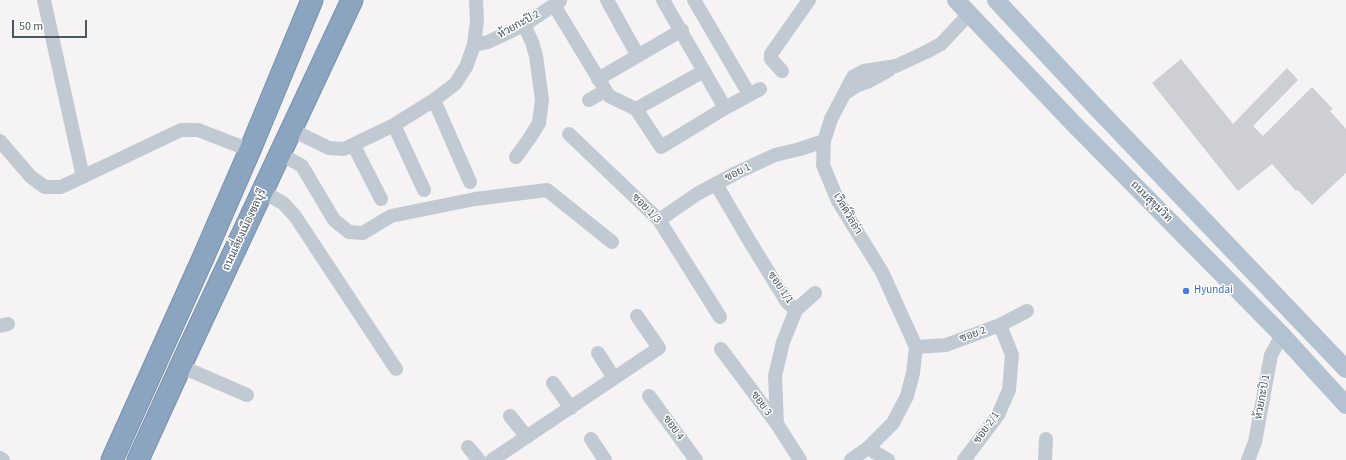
<!DOCTYPE html>
<html>
<head>
<meta charset="utf-8">
<style>
	body { margin:0 }
	#map { position:relative; width:1346px; height:460px; overflow:hidden; background:#f5f3f3; font-family:"Source Sans 3",sans-serif }
	canvas { display:block }
	.scale { position:absolute; left:12px; top:20px; width:75px; height:18px; box-sizing:border-box; border:2px solid #4a5661; border-top:0; padding-left:5px; font-size:12px; line-height:14px; white-space:nowrap; color:#4a5661; -webkit-text-stroke:3px #fff; paint-order:stroke }
</style>
</head>
<body>
<div id="map">
<canvas width="1346" height="460"></canvas>
<div class="scale">50 m</div>
</div>
<script>
const g = document.querySelector('canvas').getContext('2d');
g.lineJoin = 'round';
function paint(path, color) { g.fillStyle = color; g.fill(path, 'evenodd'); }
const shape = rows => new Path2D(rows.map(r => 'M' + r).join(''));
function trace(path, color, width, dash) { g.strokeStyle = color; g.lineWidth = width; g.lineCap = dash ? 'butt' : 'round'; g.setLineDash(dash || []); g.stroke(path); }
function label(font, color, halo, rows, align = 'center') {
  g.font = font + ' "Source Sans 3",Sarabun,sans-serif'; g.lineWidth = 3; g.setLineDash([]); g.textBaseline = 'middle'; g.strokeStyle = halo; g.fillStyle = color; for (const [text, x, y, turn = 0] of rows) {
    g.save(); g.translate(x, y); g.rotate((+turn || 0) * Math.PI / 180); g.textAlign = isNaN(turn) ? turn : align; if (halo) g.strokeText(text, 0, 0); g.fillText(text, 0, 0); g.restore();
  }
}
paint(shape([
	[1181,59,1233,124,1287,68,1298,80,1253,126,1263,136,1312,87,1333,109,1330,111,1346,129,1346,173,1312,205,1298,190,1296,191,1272,164,1238,191,1152,83]
]), '#cdcfd5');
const highway = shape([
	[112,460,203,258,250,150,312,0],
	[138,460,189,348,352,0]
]);
trace(highway, '#7690ad', 23);
trace(shape([
	[44,0,83,177],
	[607,0,638,56],
	[694,0,749,94],
	[554,5,609,96,636,109,661,147,725,108,663,0],
	[474,45,488,42,524,25,560,1],
	[782,71,771,59,771,54,809,0],
	[598,79,682,30],
	[844,94,856,86,867,82,889,70],
	[434,100,470,182],
	[589,100,605,91],
	[725,108,760,89],
	[636,109,704,71],
	[394,125,424,190],
	[292,130,329,148,344,149,394,125,434,100,455,84,466,67,474,45,477,20,476,0],
	[569,134,659,220,720,317],
	[0,141,31,177,45,187,61,187,181,130,198,130,250,150],
	[354,146,381,199],
	[281,154,302,166,334,220,349,232,363,233,391,216,475,199,547,190,612,242],
	[516,157,529,139,539,123,542,100,536,56,532,42,524,25],
	[716,184,750,242,787,302,796,310,783,342,775,376,777,424],
	[263,192,283,203,295,216,396,369],
	[659,220,697,194,736,173,775,155,800,149,824,141],
	[796,310,815,293],
	[0,326,8,324],
	[916,347,946,345,1000,325,1027,311],
	[721,349,777,424,800,460],
	[598,353,614,378],
	[180,366,247,395],
	[553,383,571,408],
	[649,396,696,460],
	[510,416,527,437],
	[591,439,605,460],
	[468,447,479,460],
	[868,448,888,460],
	[0,458,3,460],
	[492,460,659,348,637,316],
	[851,460,868,448,893,423,907,396,913,373,916,347,882,272,838,201,823,165,824,141,831,119,853,77,864,71,896,66,926,52,941,44,969,14],
	[964,460,998,415,1009,390,1012,355,1000,325],
	[1045,460,1046,439],
	[1248,460,1255,442,1271,355,1282,335]
]), '#c1cad2', 14);
trace(shape([
	[956,0,1072,122,1282,335,1346,405],
	[996,0,1092,103,1346,369]
]), '#b3c2d1', 18);
trace(highway, '#8ba5c1', 21);
for (const [x, y, r, color] of [
	[1186,291,4,"#3f7fe0"]
]) { const dot = new Path2D(); dot.arc(x, y, r, 0, 2 * Math.PI); g.fillStyle = color; g.fill(dot); trace(dot, '#fff', 1.5); }
label('11px', '#4a5661', '#fff', [
	["ห้วยกะปิ 2",519,25,-29],
	["ซอย 1",738,173,-27],
	["ถนนสุขุมวิท",1151,202,45],
	["ซอย 1/3",646,209,46],
	["เวิลด์วิลล่า",847,214,60],
	["ถนนเลี่ยงเมืองชลบุรี",245,230,-65],
	["ซอย 1/1",780,288,55],
	["ซอย 2",973,335,-20],
	["ห้วยกะปิ 1",1263,397,-80],
	["ซอย 3",761,404,54],
	["ซอย 4",673,428,54],
	["ซอย 2/1",987,428,-55]
]);
label('11px', '#366cbe', '#fff', [
	["Hyundai",1194,291]
], 'left');
</script>
</body>
</html>
